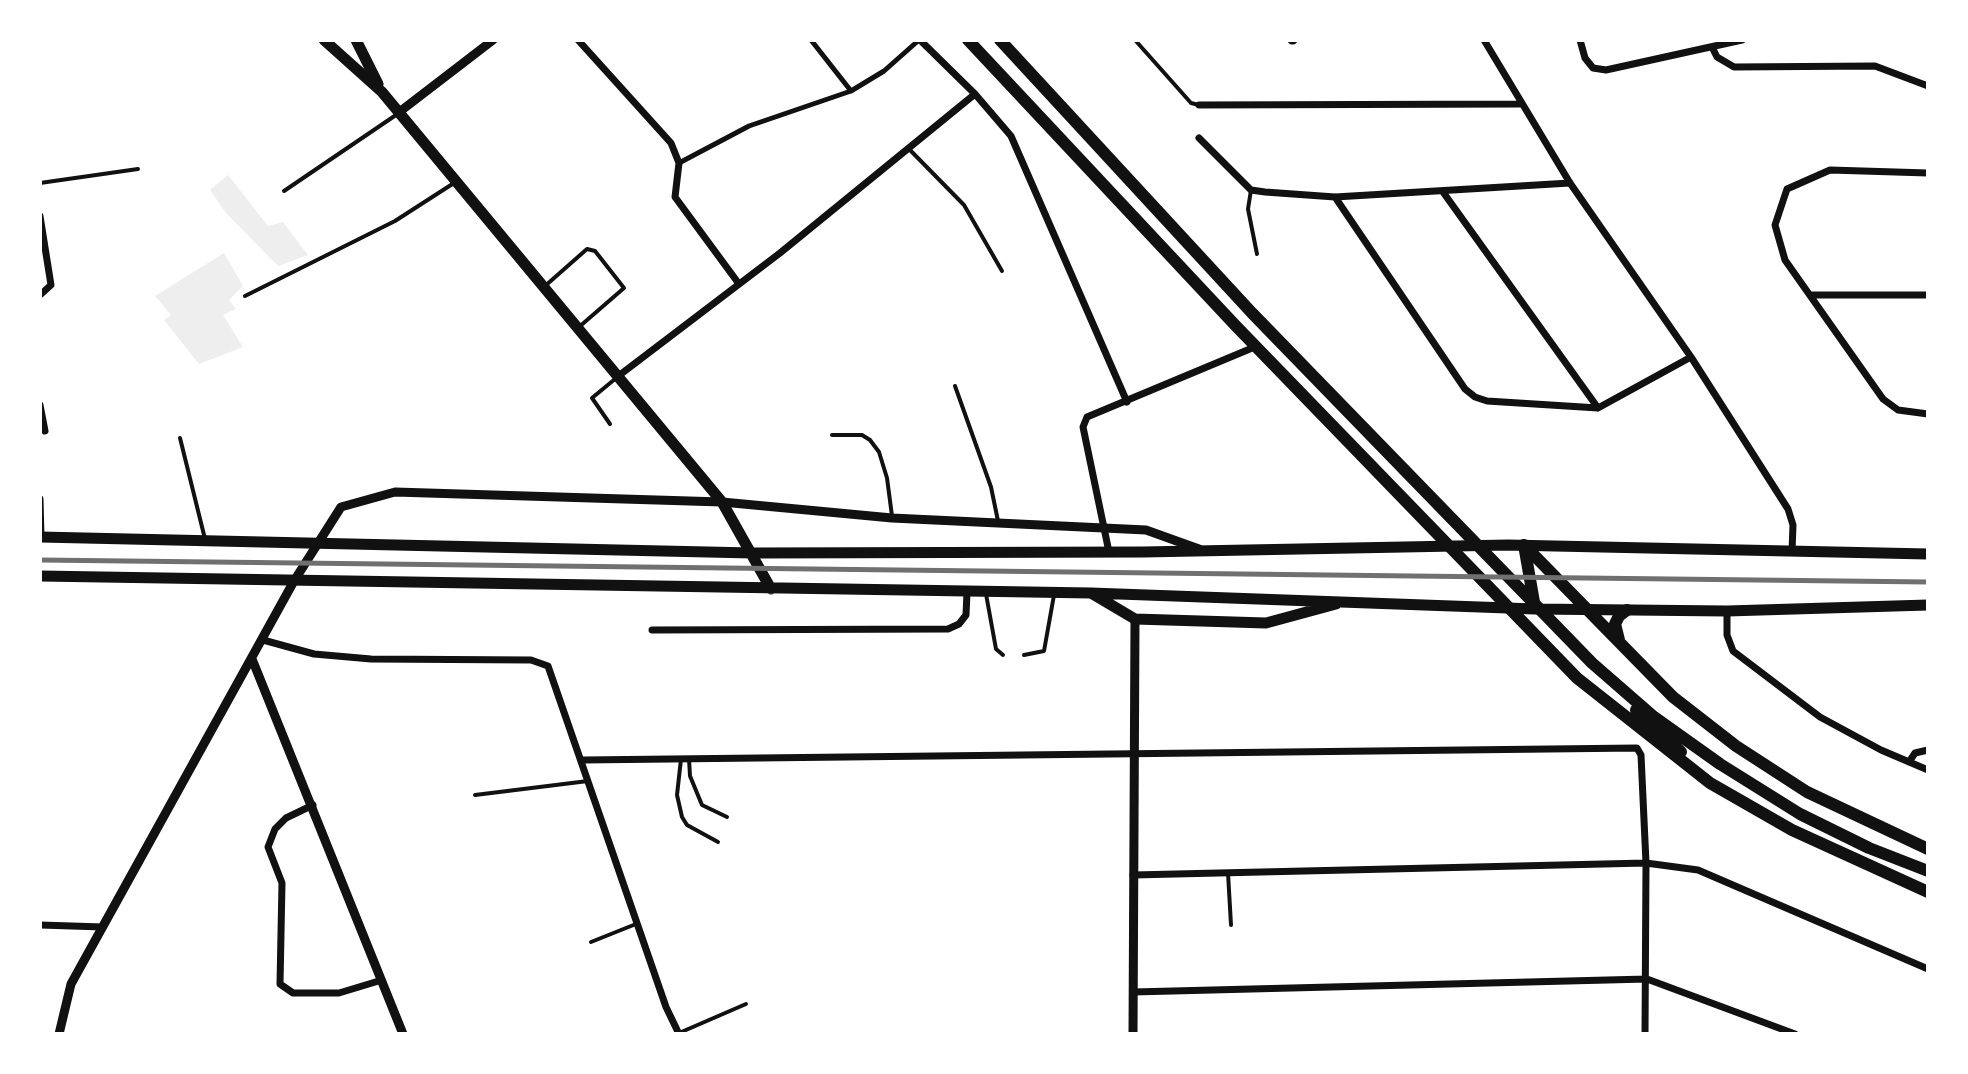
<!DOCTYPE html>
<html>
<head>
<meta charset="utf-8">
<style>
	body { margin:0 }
	#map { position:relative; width:1968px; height:1074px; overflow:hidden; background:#fff; font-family:"Public Sans",sans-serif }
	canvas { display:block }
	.frame { position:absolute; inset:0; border:42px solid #fff; pointer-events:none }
</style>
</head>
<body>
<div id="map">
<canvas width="1968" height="1074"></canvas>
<div class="frame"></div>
</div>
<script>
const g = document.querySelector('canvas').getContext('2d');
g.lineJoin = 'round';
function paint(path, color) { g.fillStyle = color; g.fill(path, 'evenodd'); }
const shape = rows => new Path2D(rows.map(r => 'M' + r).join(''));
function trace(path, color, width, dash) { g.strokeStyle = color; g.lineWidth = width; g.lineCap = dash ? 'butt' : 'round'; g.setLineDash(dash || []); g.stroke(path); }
paint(shape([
	[228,175,268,226,283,222,308,255,278,266,226,213,210,190],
	[224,253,243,286,229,300,236,309,223,315,243,347,199,364,164,320,171,315,155,296]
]), '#eee');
trace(shape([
	[1135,40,1191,103,1199,105],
	[909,149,964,205,1002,271],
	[40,183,138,169],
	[1251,190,1248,209,1257,254],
	[284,191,396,115],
	[545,286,587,249,595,251,624,288,579,327],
	[245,296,395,221,454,183],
	[955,386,991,487,998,521],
	[610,424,592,398,615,379],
	[832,435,862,435,870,440,879,452,887,478,892,516],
	[180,438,205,539],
	[986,594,996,649,1003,655],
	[1024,655,1044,651,1054,595],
	[681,759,677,795,682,817,687,825,718,842],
	[689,759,690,776,702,805,727,817],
	[475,795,588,781],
	[1228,873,1231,925],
	[591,942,636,924],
	[679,1033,746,1004]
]), '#111', 4);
trace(shape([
	[811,40,851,91],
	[679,163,749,126,851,91,884,71,919,40]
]), '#111', 5);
trace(shape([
	[578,40,671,143,679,163,675,197,739,284],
	[920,40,975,94,1011,136,1127,402],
	[1484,40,1570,183,1691,357,1788,509,1793,525,1792,551],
	[1580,40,1585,58,1593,68,1606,70,1742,40],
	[1712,47,1717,57,1734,67,1875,66,1928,86],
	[1199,105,1520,104],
	[1199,138,1251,190,1265,192,1335,197,1570,183],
	[1928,173,1830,170,1787,189,1775,225,1785,260,1883,399,1898,410,1928,414],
	[1443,192,1598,408],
	[1335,197,1465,389,1475,397,1487,401,1598,408,1691,357],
	[40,216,51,285,40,295],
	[1810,295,1928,295],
	[617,377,780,253,975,94],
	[40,405,45,431],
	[40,499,41,537],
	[1109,552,1083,427,1087,417,1257,346],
	[1727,611,1727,635,1733,651,1820,717,1881,750,1928,770],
	[652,630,948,629,959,624,966,615,967,592],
	[263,640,314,654,371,659,531,660,548,666,666,1007,679,1034],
	[583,760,1637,748,1641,755,1646,863,1645,1034],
	[1909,762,1915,753,1928,750],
	[313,805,286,818,275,829,268,847,282,883,280,984,293,993,339,993,382,980],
	[1133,875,1646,863,1698,870,1928,969],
	[40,925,103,927],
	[1133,992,1647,979,1795,1034]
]), '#111', 7);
trace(shape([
	[1292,40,1293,40],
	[398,113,493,40],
	[252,659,403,1034],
	[59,1034,71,984,294,581,341,507,395,492,722,502,892,518,1146,530,1199,549],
	[1133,1034,1135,619]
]), '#111', 9);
trace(shape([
	[324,40,382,92,722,502,771,589],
	[356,40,378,84],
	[40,537,752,553,1143,552,1508,545,1928,554],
	[40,576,1091,593,1535,609,1727,611,1928,605],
	[1091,593,1135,619,1266,623,1336,604]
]), '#111', 11);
trace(shape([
	[968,40,1235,325,1577,678,1710,783,1792,830,1928,892],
	[1000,40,1252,313,1592,663,1654,717,1720,764,1800,814,1869,848,1928,871],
	[1524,545,1673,697,1736,746,1807,792,1928,849],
	[1524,545,1534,602],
	[1619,640,1615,624,1619,616,1627,610],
	[1636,710,1681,752]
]), '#111', 12);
trace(shape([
	[40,560,1928,582]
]), '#707070', 5);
</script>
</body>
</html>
